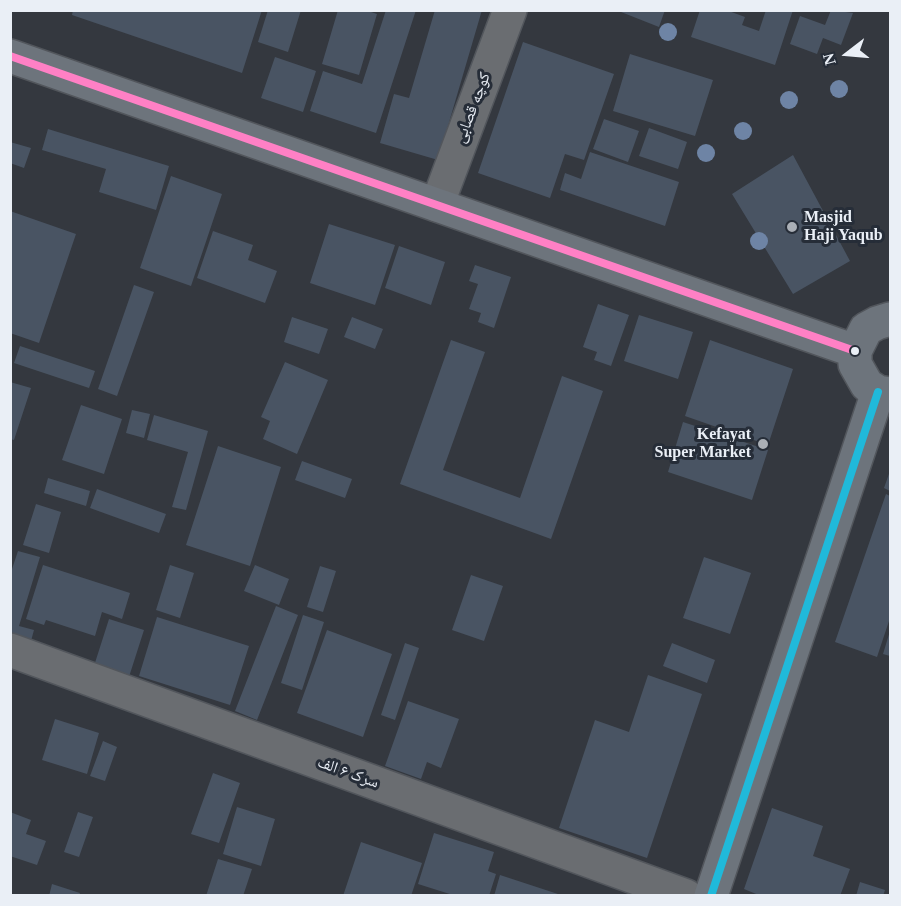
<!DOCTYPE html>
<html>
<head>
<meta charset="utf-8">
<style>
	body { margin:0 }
	#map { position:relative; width:901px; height:906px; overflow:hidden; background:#34383f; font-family:"Times New Roman",serif }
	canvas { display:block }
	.frame { position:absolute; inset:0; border:12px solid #eaeff6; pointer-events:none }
	.north { position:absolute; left:817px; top:24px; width:60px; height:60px; -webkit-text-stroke:4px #262d38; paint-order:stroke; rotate:254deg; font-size:16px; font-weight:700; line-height:24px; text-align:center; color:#eaeff6 }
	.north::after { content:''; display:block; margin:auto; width:21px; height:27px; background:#eaeff6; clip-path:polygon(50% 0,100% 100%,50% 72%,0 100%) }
</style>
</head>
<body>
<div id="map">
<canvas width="901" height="906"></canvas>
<div class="frame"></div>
<div class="north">N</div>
</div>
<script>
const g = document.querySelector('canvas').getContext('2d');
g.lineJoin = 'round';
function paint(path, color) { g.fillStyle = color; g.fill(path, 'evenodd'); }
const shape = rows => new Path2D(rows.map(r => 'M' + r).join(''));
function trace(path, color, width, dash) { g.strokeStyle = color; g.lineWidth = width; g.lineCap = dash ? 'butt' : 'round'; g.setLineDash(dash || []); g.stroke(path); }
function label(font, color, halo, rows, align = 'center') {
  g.font = font + ' "Times New Roman","Noto Naskh Arabic",serif'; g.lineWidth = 6; g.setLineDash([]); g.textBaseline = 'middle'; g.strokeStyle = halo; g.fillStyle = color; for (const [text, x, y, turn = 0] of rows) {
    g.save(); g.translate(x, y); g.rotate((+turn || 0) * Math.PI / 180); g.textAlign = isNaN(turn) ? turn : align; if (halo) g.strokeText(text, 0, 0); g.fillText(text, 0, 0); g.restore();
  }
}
paint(shape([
	[73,10,262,10,242,73,72,15],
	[268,10,301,10,288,52,258,42],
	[338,10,365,10,377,14,359,75,322,64],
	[386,10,416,10,376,133,310,111,323,71,362,84],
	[435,10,482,10,438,160,380,143,394,94,409,98],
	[616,10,665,10,659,27],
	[700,10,726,10,745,17,742,25,759,31,766,10,793,10,775,65,691,37],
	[831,10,853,13,841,45,823,38,817,54,790,44,800,16,825,25],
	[523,42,614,74,584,160,565,154,550,198,478,173],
	[630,54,713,80,695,136,613,111],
	[275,57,316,71,303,112,261,98],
	[604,119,639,131,628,162,593,149],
	[649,128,687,142,678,169,639,156],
	[48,129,169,166,156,210,99,192,106,169,42,150],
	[10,142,31,148,24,168,10,163],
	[590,152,679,182,665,226,560,190,565,173,581,179],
	[793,155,850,261,793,294,732,194],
	[171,176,222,194,191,286,140,268],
	[10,211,76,234,39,343,10,333],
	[329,224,395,245,375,305,310,283],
	[213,231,253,245,248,260,277,271,265,303,197,278],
	[399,246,445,262,431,305,385,288],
	[475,265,511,277,494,328,478,322,481,313,469,309,478,284,469,281],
	[134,285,154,292,117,396,98,389],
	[598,304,629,315,611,366,594,360,597,352,583,347],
	[639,315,693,332,678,379,624,361],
	[292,317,328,329,319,354,284,342],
	[352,317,383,329,375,349,344,337],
	[451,340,485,352,443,470,520,498,562,376,603,391,551,539,400,484],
	[710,340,793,369,768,445,685,416],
	[20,346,95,371,89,388,14,363],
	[285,362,328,380,297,454,263,439,270,421,261,417],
	[10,382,31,388,14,440,10,439],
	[81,405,122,419,104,474,62,460],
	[132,410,150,414,144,438,126,433],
	[154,415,208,431,186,510,172,507,188,452,147,440],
	[683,422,768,450,752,500,668,472],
	[218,446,281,467,250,566,186,545],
	[302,461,352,479,345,498,295,480],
	[890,471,890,491,884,488],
	[48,478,90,491,86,506,44,493],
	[97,489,166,514,159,533,90,508],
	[886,494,890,496,890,618,877,657,835,642],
	[36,504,61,512,49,553,23,545],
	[18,551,40,557,19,626,34,630,31,641,10,635,10,575],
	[704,557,751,573,730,634,683,618],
	[43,565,130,593,122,619,102,612,95,636,46,620,44,625,26,619],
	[170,565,194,573,180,618,156,610],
	[255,565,289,579,279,605,244,591],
	[320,566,336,571,323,612,307,607],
	[471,575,503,586,484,641,452,630],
	[276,606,298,615,257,720,235,711],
	[303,615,324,622,302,690,281,683],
	[157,617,249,646,230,705,139,676],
	[109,619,144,630,128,680,93,669],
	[327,630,392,654,363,737,297,713],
	[890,631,890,656,883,654],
	[405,643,419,648,395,720,381,715],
	[672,643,715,660,707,683,663,666],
	[648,675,702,694,647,858,559,828,595,720,629,732],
	[408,701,459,719,441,768,427,762,421,779,385,766],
	[55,719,99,733,87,774,42,760],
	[103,741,117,747,105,781,90,776],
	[213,773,240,783,219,843,191,834],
	[237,807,275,819,261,866,223,854],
	[772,808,823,826,813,856,850,869,840,896,761,896,744,889],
	[10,812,31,820,26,834,46,841,37,865,10,856],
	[78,812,93,817,79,857,64,852],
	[434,833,494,852,488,871,496,874,489,896,456,896,418,884],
	[361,842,422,863,411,896,343,896],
	[218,859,252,869,243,896,206,896],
	[500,875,561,895,561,896,494,896],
	[860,882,885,890,883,896,856,896],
	[52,884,80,893,79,896,49,896]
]), '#495463');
const minor = shape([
	[437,205,510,10],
	[10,650,686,896]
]);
const major = shape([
	[10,56,855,351],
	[890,319,877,323,866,329,855,351,855,364,867,385,878,392,890,394],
	[711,896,878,392]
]);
trace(minor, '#52565c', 36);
trace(major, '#52565c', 36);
trace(minor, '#6a6d71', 33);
trace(major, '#6d747c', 33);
trace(shape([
	[10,56,855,351]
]), '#ff80c5', 8);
trace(shape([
	[711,896,878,392]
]), '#20b9da', 8);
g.fillStyle = '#6e84a5';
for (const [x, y] of [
	[668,32],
	[839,89],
	[789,100],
	[743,131],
	[706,153],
	[759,241]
]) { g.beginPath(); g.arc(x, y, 9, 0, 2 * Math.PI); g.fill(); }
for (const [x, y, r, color] of [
	[792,227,6,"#aaafb6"],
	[855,351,5,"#eaeff6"],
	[763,444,6,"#aaafb6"]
]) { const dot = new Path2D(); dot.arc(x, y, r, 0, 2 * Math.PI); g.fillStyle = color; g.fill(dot); trace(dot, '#262d38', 2); }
label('16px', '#eaeff6', '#262d38', [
	["کوچه قصابی",473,108,-69],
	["سرک ۶ الف",348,773,20]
]);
label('bold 16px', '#eaeff6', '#262d38', [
	["Masjid",804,218],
	["Haji Yaqub",804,236],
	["Kefayat",751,435,"right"],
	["Super Market",751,453,"right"]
], 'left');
</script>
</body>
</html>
